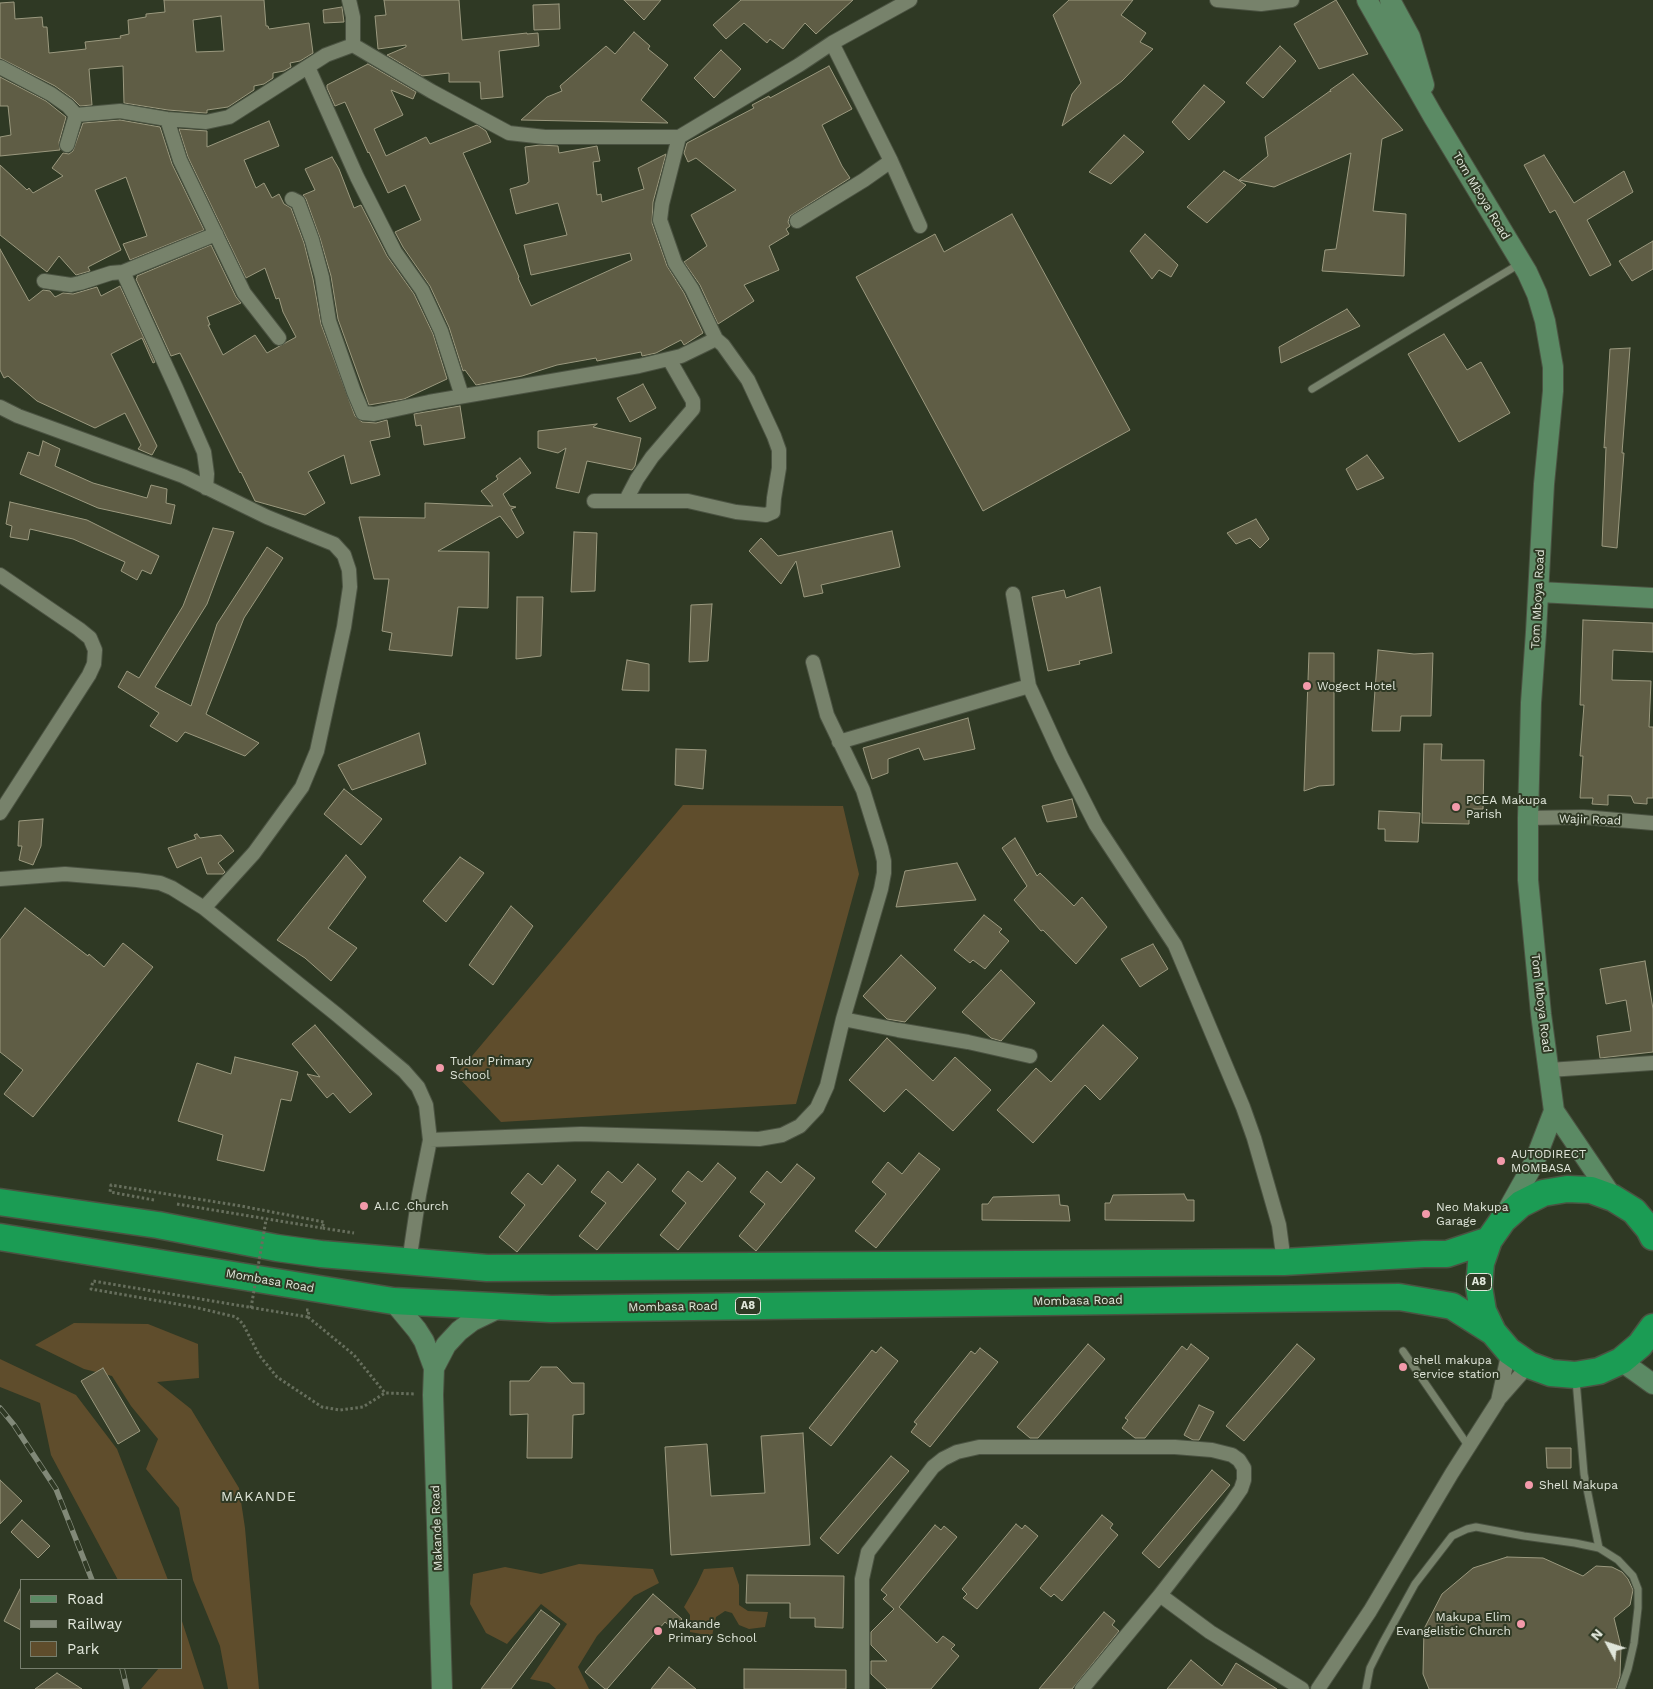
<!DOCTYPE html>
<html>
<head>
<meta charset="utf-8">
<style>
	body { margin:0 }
	#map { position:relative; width:1653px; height:1689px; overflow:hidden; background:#2f3924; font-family:"Work Sans",sans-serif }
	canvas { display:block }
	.legend { position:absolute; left:20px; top:1579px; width:162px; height:90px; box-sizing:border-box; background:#2f3924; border:1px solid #767e6d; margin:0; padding:6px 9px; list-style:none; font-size:15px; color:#e0e6da }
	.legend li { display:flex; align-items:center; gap:10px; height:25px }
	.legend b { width:25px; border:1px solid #767e6d }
	.north { position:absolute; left:1583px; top:1619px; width:50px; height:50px; -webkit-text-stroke:4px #2f3924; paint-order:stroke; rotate:310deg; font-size:14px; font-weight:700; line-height:20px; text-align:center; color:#e0e6da }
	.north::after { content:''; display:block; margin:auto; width:18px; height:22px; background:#e0e6da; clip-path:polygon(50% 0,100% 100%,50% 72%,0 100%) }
</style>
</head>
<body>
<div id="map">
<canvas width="1653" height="1689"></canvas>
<ul class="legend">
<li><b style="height:6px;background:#5b8a64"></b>Road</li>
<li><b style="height:6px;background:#818978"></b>Railway</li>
<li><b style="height:14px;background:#5f4d2c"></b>Park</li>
</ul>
<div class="north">N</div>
</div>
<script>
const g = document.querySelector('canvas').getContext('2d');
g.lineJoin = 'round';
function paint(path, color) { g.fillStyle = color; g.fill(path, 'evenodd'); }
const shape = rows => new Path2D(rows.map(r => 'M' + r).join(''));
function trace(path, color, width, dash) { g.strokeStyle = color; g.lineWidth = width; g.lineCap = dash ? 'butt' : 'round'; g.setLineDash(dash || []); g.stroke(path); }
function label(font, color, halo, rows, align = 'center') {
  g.font = font + ' "Work Sans",sans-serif'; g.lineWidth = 4; g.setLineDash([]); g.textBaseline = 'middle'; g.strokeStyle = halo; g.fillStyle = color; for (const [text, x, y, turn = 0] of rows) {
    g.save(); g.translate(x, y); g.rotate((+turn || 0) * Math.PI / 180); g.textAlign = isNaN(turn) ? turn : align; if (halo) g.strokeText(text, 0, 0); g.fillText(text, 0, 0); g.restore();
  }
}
paint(shape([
	[683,805,843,806,859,874,796,1104,501,1122,456,1075],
	[74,1323,148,1324,198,1344,199,1378,157,1382,191,1409,239,1488,245,1528,259,1689,228,1689,220,1646,193,1580,179,1508,146,1469,158,1439,131,1406,112,1376,84,1369,35,1345],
	[0,1359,76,1395,117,1449,168,1580,118,1580,51,1455,40,1403,0,1387],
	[579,1564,653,1569,659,1583,634,1596,597,1636,578,1667,589,1689,556,1689,549,1683,530,1679,567,1624,541,1604,507,1644,486,1633,470,1604,473,1574,505,1567,541,1574],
	[733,1567,739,1585,739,1605,748,1611,768,1612,765,1627,749,1629,739,1625,732,1613,725,1611,716,1617,712,1636,690,1632,690,1615,684,1607,697,1584,704,1569],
	[181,1618,204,1689,141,1689,159,1668,181,1668]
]), '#5f4d2c');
const building = shape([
	[164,0,264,0,266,26,268,26,269,29,309,23,313,53,300,61,290,63,291,67,284,71,273,73,273,78,264,84,254,86,254,90,228,107,207,110,207,113,205,113,168,110,124,103,123,66,89,69,92,105,80,106,73,99,55,86,0,58,0,3,14,2,15,19,42,17,43,27,47,27,49,53,86,49,85,42,121,38,120,36,129,34,128,20,146,17,146,14,165,12,164,0],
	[221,16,224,51,196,52,193,20,221,16],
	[384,0,459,0,462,40,527,33,527,34,538,33,539,46,499,51,503,97,481,99,480,82,449,82,449,73,422,76,387,55,406,47,406,45,378,49,375,16,386,15,384,0],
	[624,0,661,0,644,20,624,0],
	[741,0,853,0,816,34,805,23,783,49,770,39,767,43,744,23,726,39,713,25,741,0],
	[1069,0,1133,0,1121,15,1146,33,1140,42,1153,49,1122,81,1062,126,1072,94,1081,83,1053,15,1069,0],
	[1336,0,1368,54,1319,69,1294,24,1336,0],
	[559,4,560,29,534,30,533,5,559,4],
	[342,7,344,22,324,23,323,10,342,7],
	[634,32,650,46,648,49,668,65,641,100,668,123,521,120,547,97,562,91,560,86,606,46,615,54,634,32],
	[1280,46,1296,61,1263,98,1246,83,1280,46],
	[721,50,741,69,714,98,694,78,721,50],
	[368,64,416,92,413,99,391,90,403,115,374,129,386,156,426,137,430,144,477,125,486,131,491,142,463,153,519,277,518,278,531,306,632,260,630,253,531,275,524,245,567,235,558,203,516,214,510,189,527,184,527,183,529,182,525,147,540,145,558,146,559,153,597,146,600,161,593,162,597,195,601,194,602,202,644,189,638,168,666,154,653,202,652,223,667,266,684,293,703,333,684,345,681,340,656,353,642,356,641,352,597,361,596,358,557,365,522,376,476,385,465,370,463,371,449,327,430,286,403,247,395,232,421,220,405,185,388,193,369,152,368,153,345,102,335,106,327,88,327,85,368,64],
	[829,66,852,109,822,125,842,166,850,178,790,216,788,222,790,226,786,229,789,234,769,246,779,270,744,285,754,301,718,324,700,285,684,262,707,246,691,215,736,190,696,158,688,162,684,153,687,143,754,108,752,105,769,96,770,98,829,66],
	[1353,74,1403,130,1382,139,1373,211,1406,214,1404,276,1322,271,1325,250,1336,249,1351,153,1274,187,1239,180,1268,156,1265,137,1330,91,1331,92,1330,90,1353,74],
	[0,77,46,101,66,117,59,142,60,150,0,156,0,137,11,135,8,106,0,106,0,77],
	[1204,85,1225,102,1189,140,1172,122,1204,85],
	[120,120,160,127,172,164,204,230,130,260,123,244,147,236,126,177,95,190,121,250,88,267,90,271,76,275,59,256,47,272,0,235,0,165,27,190,29,188,33,193,63,176,52,168,63,153,69,154,73,151,83,123,120,120],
	[269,121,279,146,244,160,256,188,264,183,272,198,279,194,284,204,291,208,304,243,313,279,321,324,355,416,362,422,376,423,387,420,390,437,370,441,380,475,351,484,344,455,308,472,325,503,305,515,255,501,241,472,240,473,180,353,171,356,136,279,137,278,137,276,211,245,236,297,241,303,207,317,210,325,208,325,223,355,255,335,267,353,296,337,283,312,279,298,276,299,265,268,246,278,188,157,179,129,207,131,207,147,269,121],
	[1124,135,1144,152,1111,184,1089,172,1124,135],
	[1544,155,1574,203,1624,171,1633,192,1587,220,1611,265,1590,276,1555,210,1550,213,1524,165,1544,155],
	[332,157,339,169,354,208,361,205,387,256,414,294,433,334,447,379,404,399,369,405,338,319,331,276,320,238,306,199,303,195,315,190,305,169,332,157],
	[1224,171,1246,185,1207,223,1187,207,1224,171],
	[1012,214,1130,430,983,511,856,277,935,234,944,252,1012,214],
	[1145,234,1178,265,1171,277,1159,270,1152,279,1130,251,1145,234],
	[1653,241,1653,269,1632,281,1619,261,1653,241],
	[0,249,29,301,43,290,50,291,55,297,63,293,73,294,97,287,101,296,120,286,155,362,153,363,142,338,111,354,157,446,152,455,138,449,141,445,125,413,95,428,37,401,8,376,4,378,0,370,0,249],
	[1347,309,1360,326,1281,363,1279,347,1347,309],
	[1444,334,1467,370,1481,362,1510,413,1459,442,1408,354,1444,334],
	[1630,348,1622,453,1624,453,1617,548,1602,546,1606,447,1604,448,1610,349,1630,348],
	[643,384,656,408,630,422,617,398,643,384],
	[460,406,465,438,424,445,421,425,416,426,414,414,460,406],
	[597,424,593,427,641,438,635,466,632,470,587,461,579,493,556,488,566,448,558,453,538,448,538,431,597,424],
	[43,441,60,449,55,466,93,483,147,498,151,485,167,489,166,503,175,505,171,524,98,508,20,474,28,452,39,456,43,441],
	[1367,455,1384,478,1357,490,1346,469,1367,455],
	[520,458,531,473,503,494,510,506,516,507,511,509,524,533,517,538,500,516,438,551,489,552,488,608,458,607,452,656,389,650,392,633,382,631,389,579,374,579,359,517,425,518,425,503,493,506,481,491,498,479,496,476,520,458],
	[10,502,87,520,159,556,151,574,142,570,137,580,121,571,125,562,73,539,30,529,28,540,10,537,12,526,6,524,10,502],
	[1256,519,1269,539,1260,548,1250,538,1236,544,1227,533,1256,519],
	[213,528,234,532,207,604,155,687,191,706,217,624,267,547,283,558,244,618,206,714,259,743,245,756,185,732,177,742,150,726,159,713,118,687,127,671,139,678,183,606,213,528],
	[892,531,900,567,821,585,823,593,804,597,796,561,781,584,749,551,761,538,778,556,892,531],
	[574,532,597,533,595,591,571,592,574,532],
	[1100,587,1112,653,1079,661,1080,664,1048,671,1032,597,1064,590,1066,598,1100,587],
	[517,597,543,597,541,656,516,659,517,597],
	[712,604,708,661,689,662,691,605,712,604],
	[1583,620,1653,623,1653,652,1613,650,1612,680,1651,681,1649,727,1653,727,1653,798,1647,798,1647,804,1634,803,1631,796,1608,795,1608,805,1592,804,1593,798,1580,798,1583,756,1580,756,1584,705,1580,705,1583,620],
	[1378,650,1414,654,1433,653,1431,716,1401,716,1400,731,1372,731,1378,650],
	[1309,653,1334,653,1334,785,1319,786,1304,791,1309,653],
	[627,660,649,664,649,691,622,690,627,660],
	[968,718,975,749,924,760,919,748,888,759,888,773,872,779,863,748,968,718],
	[419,733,426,764,352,790,338,765,419,733],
	[1424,744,1442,744,1441,760,1484,760,1483,809,1469,809,1469,824,1422,823,1424,744],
	[676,749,706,750,703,789,675,785,676,749],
	[344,789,382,819,361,845,324,814,344,789],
	[1072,799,1077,817,1047,822,1042,806,1072,799],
	[1379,811,1420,813,1418,842,1385,841,1385,829,1378,829,1379,811],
	[43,819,41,846,33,865,19,860,22,846,18,846,19,821,43,819],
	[197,834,200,838,221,835,234,851,218,863,225,872,223,874,207,874,201,857,177,868,168,848,196,839,194,835,197,834],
	[1015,838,1037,876,1040,873,1074,906,1082,897,1107,927,1076,964,1043,930,1041,931,1014,900,1027,886,1002,848,1015,838],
	[346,855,366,877,328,928,357,948,331,981,305,958,277,940,346,855],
	[460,857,484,873,446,922,423,901,460,857],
	[957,863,976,900,896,907,905,871,957,863],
	[511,906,533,926,493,985,469,965,511,906],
	[25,908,88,956,89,954,104,967,123,943,153,967,33,1117,4,1094,23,1070,0,1052,0,940,25,908],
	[984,915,1002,929,999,932,1009,941,985,969,973,960,970,963,954,950,984,915],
	[1153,944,1168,969,1140,987,1121,959,1153,944],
	[901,955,936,988,905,1022,887,1019,863,996,901,955],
	[1645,961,1653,1009,1653,1052,1600,1058,1597,1036,1631,1031,1626,1000,1606,1004,1600,969,1645,961],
	[1001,970,1035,1003,1001,1041,991,1038,962,1012,1001,970],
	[315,1025,372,1094,350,1113,333,1093,327,1098,307,1074,320,1077,292,1044,315,1025],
	[1103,1025,1138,1058,1100,1100,1085,1085,1033,1143,997,1110,1036,1068,1051,1082,1103,1025],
	[887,1038,933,1081,955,1057,991,1090,953,1131,906,1089,884,1112,849,1080,887,1038],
	[235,1057,298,1072,291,1101,281,1099,264,1171,217,1160,223,1135,178,1121,197,1063,231,1074,235,1057],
	[919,1153,940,1169,876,1248,855,1231,886,1194,872,1182,888,1162,902,1174,919,1153],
	[718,1163,736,1178,678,1250,660,1235,686,1203,672,1191,688,1171,702,1182,718,1163],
	[638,1164,656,1179,597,1250,579,1236,606,1203,591,1192,608,1171,622,1183,638,1164],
	[797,1164,815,1178,756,1251,739,1236,765,1204,750,1192,767,1171,781,1183,797,1164],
	[558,1165,576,1180,517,1252,499,1237,525,1205,511,1193,528,1173,542,1185,558,1165],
	[1184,1194,1187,1200,1194,1200,1194,1221,1105,1220,1105,1203,1110,1203,1113,1195,1184,1194],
	[1059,1195,1060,1205,1068,1206,1070,1221,982,1220,982,1204,988,1204,993,1197,1059,1195],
	[1088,1344,1105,1359,1038,1438,1030,1438,1017,1427,1088,1344],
	[1191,1344,1209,1358,1145,1438,1135,1438,1122,1428,1128,1420,1125,1418,1182,1346,1187,1350,1191,1344],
	[1297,1344,1315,1359,1244,1441,1226,1426,1297,1344],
	[881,1347,898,1361,831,1446,809,1428,872,1350,876,1353,881,1347],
	[980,1348,998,1362,930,1447,911,1432,917,1424,914,1422,971,1351,975,1354,980,1348],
	[541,1367,557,1367,572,1383,584,1383,584,1414,573,1415,572,1458,527,1458,528,1414,510,1415,510,1381,529,1381,541,1367],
	[103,1368,140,1431,118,1444,81,1381,103,1368],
	[1199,1405,1214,1412,1199,1440,1193,1440,1184,1435,1199,1405],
	[803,1433,810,1545,671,1555,665,1447,707,1444,711,1496,765,1493,761,1436,803,1433],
	[1546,1448,1571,1448,1571,1468,1547,1468,1546,1448],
	[891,1456,909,1471,838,1554,820,1538,891,1456],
	[1212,1470,1230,1485,1159,1568,1142,1553,1212,1470],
	[0,1480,22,1501,0,1524,0,1480],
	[1102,1515,1113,1524,1110,1528,1118,1535,1062,1601,1054,1594,1051,1597,1040,1588,1102,1515],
	[22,1520,50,1546,38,1558,11,1532,22,1520],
	[1016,1524,1022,1529,1025,1525,1038,1536,977,1609,963,1598,967,1594,962,1589,1016,1524],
	[935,1525,941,1530,944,1526,957,1537,899,1607,937,1643,943,1636,955,1645,951,1649,959,1656,931,1689,887,1689,871,1674,871,1661,887,1661,871,1645,871,1632,894,1609,883,1599,887,1595,881,1590,935,1525],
	[1507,1557,1543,1558,1583,1576,1596,1566,1612,1567,1622,1572,1628,1579,1633,1590,1630,1605,1614,1618,1621,1647,1620,1676,1616,1689,1429,1689,1423,1674,1424,1629,1442,1594,1473,1568,1507,1557],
	[747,1575,844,1576,843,1628,815,1627,815,1618,790,1618,790,1603,746,1603,747,1575],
	[21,1587,21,1630,4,1621,21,1587],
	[653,1594,682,1619,673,1629,665,1622,607,1689,605,1689,585,1672,653,1594],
	[541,1610,560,1624,511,1689,481,1689,541,1610],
	[1104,1612,1115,1621,1112,1625,1119,1631,1072,1689,1039,1689,1104,1612],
	[1191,1660,1222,1686,1236,1663,1277,1689,1167,1689,1191,1660],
	[669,1667,696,1689,651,1689,669,1667],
	[744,1669,846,1670,846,1689,744,1689,744,1669],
	[57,1673,82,1689,35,1689,57,1673]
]);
paint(building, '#5f5d45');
trace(building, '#9b997f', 1);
const lane = shape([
	[1312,389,1521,263],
	[1403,1351,1469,1447],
	[1576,1380,1584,1474,1599,1548],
	[1366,1689,1370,1668,1382,1644,1415,1584,1452,1536,1467,1529,1476,1527,1524,1536,1575,1543,1599,1548,1618,1560,1633,1576,1638,1589,1638,1608,1634,1643,1628,1669,1621,1689]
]);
const street = shape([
	[349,0,353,17,353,45],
	[1217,0,1261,4,1292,0],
	[832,43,891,161,920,226],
	[0,67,51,94,68,106,76,115],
	[308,67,357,177,395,252,422,290,441,331,462,396],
	[167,119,180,160,244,293,279,338],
	[67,145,76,115,120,111,167,119,206,122,229,117,326,55,353,45,431,91,509,133,545,137,679,137,799,65,832,43,910,0],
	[292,199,298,202,312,240,322,277,329,321,354,392,363,413,374,414,429,402,639,366,681,356,716,339,692,289,675,263,660,220,662,204,679,137],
	[797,221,864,180,891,161],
	[123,272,216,234],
	[44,281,71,285,80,283,111,273,123,272,176,388,204,452,207,474,206,488],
	[0,407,18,416,183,476,267,517,334,544,344,555,349,570,350,587,344,627,317,751,302,787,254,853,204,908],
	[626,500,637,479,652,457,693,409,693,401,669,359],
	[594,501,688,501,736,512,766,515,773,512,774,498,779,468,779,450,774,436,748,380,723,345,716,339],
	[0,575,79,629,90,638,95,650,94,664,89,675,0,813],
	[1013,594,1029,686,1061,756,1096,825,1175,945,1243,1107,1254,1138,1279,1225,1284,1262],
	[839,742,1029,686],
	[1528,818,1583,817,1653,823],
	[0,879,65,874,137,880,160,883,172,888,204,908,336,1014,404,1071,418,1087,426,1105,430,1140,419,1195,409,1262],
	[843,1019,898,1030,968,1042,1030,1056],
	[1549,1070,1653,1063],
	[430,1140,581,1134,759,1139,782,1135,800,1126,817,1108,827,1086,843,1019,881,889,884,873,884,861,881,848,863,790,827,715,813,662],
	[1500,1398,1529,1365],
	[862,1689,862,1579,868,1552,933,1467,943,1459,957,1452,979,1447,1175,1447,1212,1450,1232,1455,1239,1460,1244,1468,1244,1480,1241,1489,1230,1505,1160,1595,1210,1632,1302,1689],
	[1082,1689,1160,1595],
	[1318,1689,1370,1611,1452,1473,1498,1401,1509,1351]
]);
const secondary = shape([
	[1367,0,1433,116,1527,272,1537,294,1545,321,1553,367,1553,391,1544,484,1536,632,1531,703,1528,818,1528,880,1541,1014,1554,1111,1613,1198],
	[1390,0,1410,37,1424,85],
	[1539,592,1653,598],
	[1506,1213,1534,1163,1554,1111],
	[393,1301,417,1330,424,1341,434,1368,433,1395,442,1689],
	[1621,1361,1653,1384],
	[434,1368,446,1345,459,1331,472,1321,501,1307]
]);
const highway = shape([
	[0,1202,158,1225,277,1248,321,1254,487,1268,1284,1262,1424,1254,1447,1254,1489,1240],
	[0,1237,393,1301,551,1309,1399,1297,1452,1306,1493,1332],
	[1653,1237,1649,1229,1634,1211,1613,1198,1591,1190,1567,1189,1543,1193,1521,1204,1503,1220,1489,1240,1481,1263,1479,1287,1483,1311,1493,1332,1509,1351,1529,1365,1551,1373,1575,1375,1599,1371,1621,1361,1640,1345,1653,1327]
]);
trace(lane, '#4b5342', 9);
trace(street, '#4b5342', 16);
trace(secondary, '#4b5342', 22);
trace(highway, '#4b5342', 29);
trace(shape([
	[154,1200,110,1192,111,1185,241,1206,324,1222,322,1228,354,1233],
	[177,1204,322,1228],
	[306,1310,309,1310,308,1317,354,1355,385,1393,416,1394],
	[308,1317,93,1281,91,1289,194,1307,236,1317,243,1324,259,1355,277,1377,322,1407,340,1410,363,1407,385,1393]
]), '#676f5d', 3, [2.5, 2.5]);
trace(lane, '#77826b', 7);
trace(street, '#77826b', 14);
trace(secondary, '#5b8a64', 20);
trace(highway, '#1b9c54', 26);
const rail = shape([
	[0,1408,14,1425,56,1489,92,1580],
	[122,1668,127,1689]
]);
trace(rail, '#818978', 5.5);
trace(rail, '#2f3924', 4, [11]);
trace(shape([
	[251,1308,266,1220]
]), '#676f5d', 3, [2.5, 2.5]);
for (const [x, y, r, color] of [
	[1307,686,5,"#f39aaa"],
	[1456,807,5,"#f39aaa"],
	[440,1068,5,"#f39aaa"],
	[1501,1161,5,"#f39aaa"],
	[364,1206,5,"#f39aaa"],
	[1426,1214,5,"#f39aaa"],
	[1403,1367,5,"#f39aaa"],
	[1529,1485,5,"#f39aaa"],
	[1521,1624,5,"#f39aaa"],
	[658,1631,5,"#f39aaa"]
]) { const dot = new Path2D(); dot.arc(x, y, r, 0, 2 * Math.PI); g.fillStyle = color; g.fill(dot); trace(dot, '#2f3924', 2); }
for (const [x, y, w] of [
	[1479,1282,25],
	[748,1306,25]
]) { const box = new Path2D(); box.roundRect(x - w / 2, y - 8.5, w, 17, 4); g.fillStyle = '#2f3924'; g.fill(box); trace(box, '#e0e6da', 1); }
label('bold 11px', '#e0e6da', null, [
	["A8",1479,1282],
	["A8",748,1306]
]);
label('12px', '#e0e6da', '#2f3924', [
	["Tom Mboya Road",1481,196,59],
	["Tom Mboya Road",1538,599,-87],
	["Wajir Road",1590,820,2],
	["Tom Mboya Road",1541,1003,83],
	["Mombasa Road",270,1281,10],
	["Mombasa Road",1078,1301,-1],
	["Mombasa Road",673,1307,-1],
	["Makande Road",437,1528,-92]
]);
label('12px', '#e0e6da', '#2f3924', [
	["Wogect Hotel",1317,686],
	["PCEA Makupa",1466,800],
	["Parish",1466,814],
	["Tudor Primary",450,1061],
	["School",450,1075],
	["AUTODIRECT",1511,1154],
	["MOMBASA",1511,1168],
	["A.I.C .Church",374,1206],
	["Neo Makupa",1436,1207],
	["Garage",1436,1221],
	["shell makupa",1413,1360],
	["service station",1413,1374],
	["Shell Makupa",1539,1485],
	["Makupa Elim",1511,1617,"right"],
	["Evangelistic Church",1511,1631,"right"],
	["Makande",668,1624],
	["Primary School",668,1638]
], 'left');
g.letterSpacing = '1px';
label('14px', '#e0e6da', '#2f3924', [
	["MAKANDE",259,1497]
]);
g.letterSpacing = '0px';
</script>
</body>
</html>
